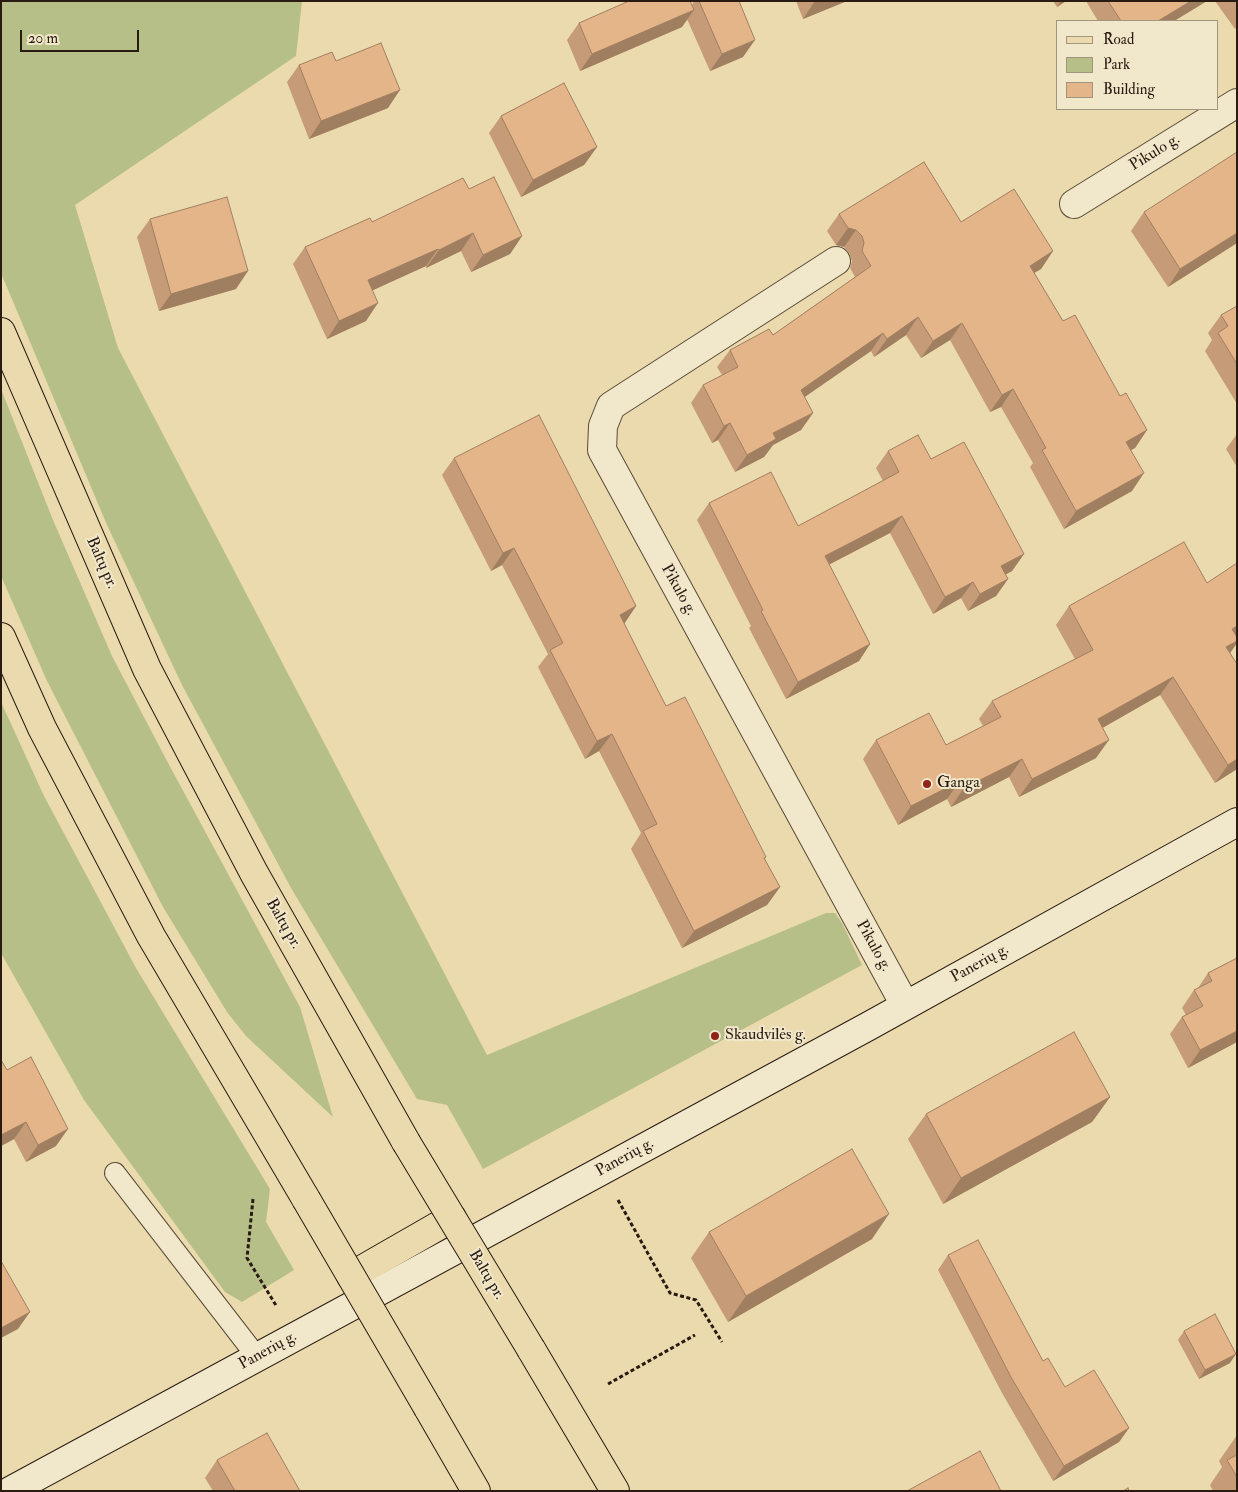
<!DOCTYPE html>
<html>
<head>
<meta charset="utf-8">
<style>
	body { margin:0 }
	#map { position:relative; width:1238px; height:1492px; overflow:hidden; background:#eadaad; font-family:"IM FELL Double Pica",serif }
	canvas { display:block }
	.frame { position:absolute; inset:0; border:2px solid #291b11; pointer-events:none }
	.legend { position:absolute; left:1056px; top:20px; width:162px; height:90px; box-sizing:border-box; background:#f1e7ca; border:1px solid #a19580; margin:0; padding:6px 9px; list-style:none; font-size:15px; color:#291b11 }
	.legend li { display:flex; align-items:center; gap:10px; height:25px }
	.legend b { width:25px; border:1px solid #a19580 }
	.scale { position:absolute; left:20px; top:30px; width:119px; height:22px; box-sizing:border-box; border:2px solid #291b11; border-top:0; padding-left:6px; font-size:15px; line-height:18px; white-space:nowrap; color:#291b11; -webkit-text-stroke:4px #f1e7ca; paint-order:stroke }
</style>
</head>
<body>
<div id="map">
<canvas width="1238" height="1492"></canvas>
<div class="frame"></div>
<ul class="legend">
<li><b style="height:6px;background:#eadaad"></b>Road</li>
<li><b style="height:14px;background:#b7bf89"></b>Park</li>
<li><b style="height:14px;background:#e5b58a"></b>Building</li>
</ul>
<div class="scale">20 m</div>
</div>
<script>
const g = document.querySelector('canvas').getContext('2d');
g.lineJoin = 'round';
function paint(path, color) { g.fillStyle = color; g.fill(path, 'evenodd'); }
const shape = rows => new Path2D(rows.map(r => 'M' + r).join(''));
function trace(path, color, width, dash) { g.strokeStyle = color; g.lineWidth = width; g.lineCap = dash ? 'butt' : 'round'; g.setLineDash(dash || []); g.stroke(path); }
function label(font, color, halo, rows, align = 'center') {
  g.font = font + ' "IM FELL Double Pica",serif'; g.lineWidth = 4; g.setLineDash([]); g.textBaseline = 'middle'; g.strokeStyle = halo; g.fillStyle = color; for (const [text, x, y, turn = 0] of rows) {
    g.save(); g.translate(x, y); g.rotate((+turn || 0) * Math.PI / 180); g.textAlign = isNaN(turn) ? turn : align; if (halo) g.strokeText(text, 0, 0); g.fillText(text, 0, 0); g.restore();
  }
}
paint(shape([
	[1,1,302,1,296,56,75,205,118,348,487,1055,826,913,835,913,842,923,862,965,483,1169,447,1105,417,1099,291,888,182,685,107,525,1,273],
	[1,389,53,520,112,656,167,761,300,1007,333,1117,246,1036,227,1012,163,907,47,681,1,576],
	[1,702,44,796,136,968,270,1189,266,1222,294,1270,242,1302,225,1292,84,1100,1,953]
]), '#b7bf89');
const service = shape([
	[115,1173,257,1357]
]);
const minor = shape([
	[1074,204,1237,103],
	[836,261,611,406,603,426,602,450,905,1005]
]);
const secondary = shape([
	[10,1491,867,1027,1237,822]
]);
const primary = shape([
	[1,332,147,669,254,873,406,1142],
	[1,637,42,728,151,936,306,1199],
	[351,1276,452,1218],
	[531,1349,615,1491],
	[428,1408,476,1491]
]);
trace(service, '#594b38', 22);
trace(minor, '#594b38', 30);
trace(secondary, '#291b11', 30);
trace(primary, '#291b11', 30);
trace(shape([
	[253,1199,247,1258,277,1307],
	[618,1200,670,1293,696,1300,722,1342],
	[608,1384,695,1335]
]), '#291b11', 3, [4, 2.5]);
trace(service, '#f1e7ca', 20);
trace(minor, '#f1e7ca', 28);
trace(secondary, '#f1e7ca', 28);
trace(primary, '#eadaad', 28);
const primaryBridge = shape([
	[406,1142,531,1349],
	[306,1199,428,1408]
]);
trace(primaryBridge, '#291b11', 30, []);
trace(primaryBridge, '#eadaad', 28);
paint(shape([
	[694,1,739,1,743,57,710,71,687,19,682,27,580,71,567,40,579,23,692,5],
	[796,1,847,1,803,19],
	[1053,1,1066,1,1057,7],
	[1086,1,1207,1,1174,21,1098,21],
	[1215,1,1237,1,1237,27,1235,29],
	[336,61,388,108,309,139,287,82,299,65],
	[501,116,597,147,584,165,521,197,489,133],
	[469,189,522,236,510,254,471,272,461,251,426,268,426,266,372,290,366,321,327,339,293,264,305,247,372,222],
	[1144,212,1237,243,1168,287,1131,231],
	[839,214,961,222,1053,251,1041,269,1034,273,1063,321,1120,396,1147,430,1135,448,1131,450,1132,491,1064,529,1030,467,1033,463,1001,407,990,412,950,340,921,358,906,335,874,357,871,351,804,397,813,413,801,430,773,445,764,457,735,472,718,440,712,443,691,403,703,385,722,375,717,367,730,350,773,335,855,277,850,268,852,261,849,253,844,247,836,245,827,231],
	[150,219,236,289,159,311,137,237],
	[1237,306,1237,404,1205,351,1212,340,1208,333,1221,315],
	[1237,434,1237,467,1226,449],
	[888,451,931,459,1024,554,1012,571,1005,575,1008,579,996,596,968,611,961,598,933,614,890,533,829,564,870,644,859,661,786,699,749,628,751,626,697,520,709,503,798,526,883,481,876,468],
	[454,458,636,606,624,624,666,706,766,857,765,859,780,887,767,905,682,948,631,849,641,833,599,751,585,759,538,667,548,654,502,565,491,571,442,475],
	[1069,606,1237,635,1237,643,1230,653,1237,664,1237,769,1215,783,1160,695,1102,728,1096,758,1019,797,1009,777,951,807,947,799,898,825,863,759,876,740,946,745,983,726,979,719,992,701,1075,659,1056,625],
	[1237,958,1237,1042,1188,1068,1170,1034,1182,1017,1186,1015,1182,1008,1194,990,1198,988,1208,973],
	[1,1060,7,1070,56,1146,26,1162,14,1139,1,1146],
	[1110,1097,1092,1122,943,1204,908,1139,926,1114],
	[709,1232,872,1239,728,1322,691,1258],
	[948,1255,1043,1361,1065,1387,1129,1428,1119,1442,1053,1481,1002,1393,938,1270],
	[1184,1331,1230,1363,1199,1379,1178,1340],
	[1237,1435,1237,1491,1213,1491,1210,1485,1222,1467,1219,1461],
	[217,1460,300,1491,213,1491,205,1478]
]), '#c59c77');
paint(shape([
	[815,1,847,1,803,19],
	[1061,1,1066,1,1057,7],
	[1191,1,1207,1,1174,21,1158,21],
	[694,10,682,27,580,71,592,54],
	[755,40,743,57,710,71,722,54],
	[400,90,388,108,309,139,321,121],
	[597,147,584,165,521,197,533,180],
	[848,228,856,230,844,247,836,245],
	[473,233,461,251,426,268,439,250],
	[1237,233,1237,243,1168,287,1180,269],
	[522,236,510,254,471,272,483,255],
	[438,249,426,266,356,298,368,280],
	[1053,251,1041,269,1017,283,1030,266],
	[248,271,236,289,159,311,171,294],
	[378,303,366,321,327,339,339,321],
	[918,317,906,335,874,357,887,339],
	[962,323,950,340,921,358,933,341],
	[883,333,871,351,789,408,801,390],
	[1013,389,1001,407,990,412,1002,395],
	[813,413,801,430,773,445,764,457,735,472,747,455,773,433],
	[730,423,718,440,712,443,724,426],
	[1147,430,1135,448,1114,459,1126,442],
	[1144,473,1132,491,1064,529,1076,511],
	[902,516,890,533,813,573,825,556],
	[514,548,502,565,491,571,503,553],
	[1024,554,1012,571,989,583,1001,566],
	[1008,579,996,596,968,611,980,594],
	[973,582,961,598,933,614,945,597],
	[636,606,624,624,620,615],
	[1237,626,1237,635,1219,647,1232,629],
	[1237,641,1237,643,1226,659,1226,647],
	[870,644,859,661,786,699,798,682],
	[1173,677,1160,695,1085,738,1098,719],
	[612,734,599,751,585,759,597,741],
	[1109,740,1096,758,1019,797,1032,779],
	[1022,759,1009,777,951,807,964,788],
	[1237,759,1237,769,1215,783,1228,765],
	[960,781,947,799,898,825,911,806],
	[780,887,767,905,682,948,694,931],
	[1237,1031,1237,1042,1188,1068,1200,1050],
	[1110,1097,1092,1122,943,1204,961,1178],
	[26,1122,14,1139,1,1146,1,1135],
	[68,1129,56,1146,26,1162,38,1145],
	[889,1214,872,1239,728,1322,746,1296],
	[30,1312,18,1329,1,1338,1,1328],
	[1236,1354,1230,1363,1199,1379,1205,1370],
	[1129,1428,1119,1442,1053,1481,1064,1466]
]), '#a07f61');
const building = shape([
	[629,1,690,1,694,10,592,54,579,23,629,1],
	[699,1,739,1,755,40,722,54,699,1],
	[1108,1,1191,1,1158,21,1121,21,1108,1],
	[381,43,400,90,321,121,299,65,332,52,336,61,381,43],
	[564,83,597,147,533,180,501,116,564,83],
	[1237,152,1237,233,1180,269,1144,212,1237,152],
	[924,162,961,222,1014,189,1053,251,1030,266,1063,321,1075,315,1120,396,1126,393,1147,430,1126,442,1144,473,1076,511,1042,450,1046,448,1013,389,1002,395,962,323,933,341,918,317,887,339,883,333,801,390,813,413,773,433,776,439,747,455,730,423,724,426,703,385,738,367,730,350,769,329,773,335,871,266,862,251,864,243,862,236,856,230,848,228,839,214,924,162],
	[494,177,522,236,483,255,473,233,439,250,438,249,368,280,378,303,339,321,305,247,370,218,372,222,463,178,469,189,494,177],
	[227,197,248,271,171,294,150,219,227,197],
	[1237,306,1237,364,1218,333,1228,326,1221,315,1237,306],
	[539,415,636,606,620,615,643,661,666,706,685,697,766,857,764,858,780,887,694,931,643,831,657,824,612,734,597,741,550,650,563,643,514,548,503,553,454,458,539,415],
	[918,435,931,459,964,442,1024,554,1001,566,1008,579,980,594,973,582,945,597,902,516,825,556,870,644,798,682,761,611,763,610,709,503,771,472,798,526,899,472,888,451,918,435],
	[1184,542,1207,583,1237,563,1237,626,1232,629,1237,637,1237,641,1226,647,1237,664,1237,759,1228,765,1173,677,1098,719,1109,740,1032,779,1022,759,964,788,960,781,911,806,876,740,929,713,946,745,1001,717,992,701,1093,650,1069,606,1184,542],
	[1237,958,1237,1031,1200,1050,1182,1017,1203,1006,1194,990,1212,981,1208,973,1237,958],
	[1074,1032,1110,1097,961,1178,926,1114,1074,1032],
	[31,1057,68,1129,38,1145,26,1122,1,1135,1,1060,7,1070,31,1057],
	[852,1149,889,1214,746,1296,709,1232,852,1149],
	[978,1240,1043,1361,1048,1358,1065,1387,1094,1370,1129,1428,1064,1466,1012,1379,948,1255,978,1240],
	[1,1261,30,1312,1,1328,1,1261],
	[1215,1314,1236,1354,1205,1370,1184,1331,1215,1314],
	[267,1433,300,1491,235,1491,217,1460,267,1433],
	[980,1451,1001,1491,907,1491,980,1451],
	[1237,1455,1237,1477,1227,1460,1237,1455],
	[1128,1488,1129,1491,1123,1491,1128,1488]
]);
paint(building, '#e5b58a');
trace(building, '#a07f61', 1);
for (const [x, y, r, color] of [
	[927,784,5,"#8f2418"],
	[715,1036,5,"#8f2418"]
]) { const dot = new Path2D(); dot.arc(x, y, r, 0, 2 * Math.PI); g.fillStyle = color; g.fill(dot); trace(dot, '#f1e7ca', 2); }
label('16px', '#291b11', '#f1e7ca', [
	["Pikulo g.",1155,153,-32],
	["Baltų pr.",101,563,66],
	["Pikulo g.",678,590,61],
	["Baltų pr.",283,924,60],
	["Pikulo g.",873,946,61],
	["Panerių g.",980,964,-29],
	["Panerių g.",625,1158,-29],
	["Baltų pr.",486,1275,59],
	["Panerių g.",268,1351,-29]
]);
label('16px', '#291b11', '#f1e7ca', [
	["Ganga",937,784],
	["Skaudvilės g.",725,1036]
], 'left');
</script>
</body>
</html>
